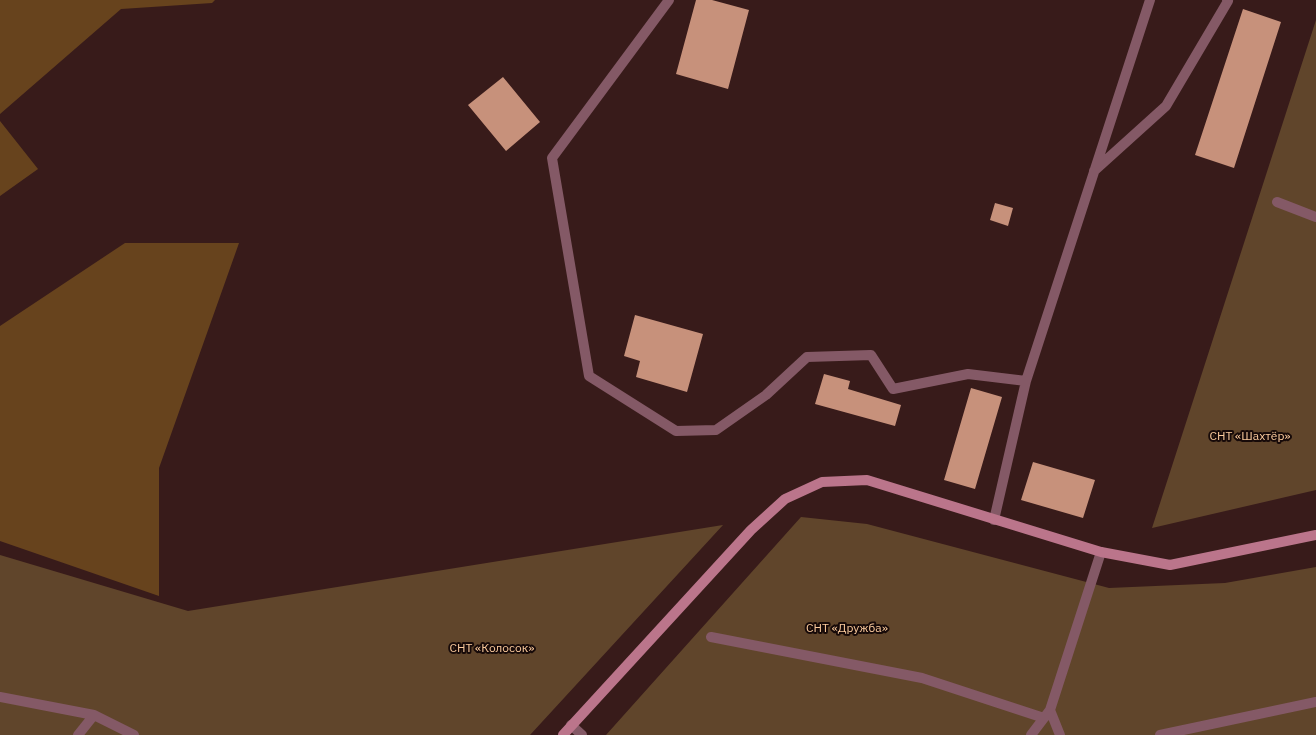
<!DOCTYPE html>
<html>
<head>
<meta charset="utf-8">
<style>
	body { margin:0 }
	canvas { display:block; background:#381b1a }
</style>
</head>
<body>
<canvas width="1316" height="735"></canvas>
<script>
const g = document.querySelector('canvas').getContext('2d');
g.lineJoin = 'round';
function paint(path, color) { g.fillStyle = color; g.fill(path, 'evenodd'); }
const shape = rows => new Path2D(rows.map(r => 'M' + r).join(''));
function trace(path, color, width, dash) { g.strokeStyle = color; g.lineWidth = width; g.lineCap = dash ? 'butt' : 'round'; g.setLineDash(dash || []); g.stroke(path); }
function label(font, color, halo, rows, align = 'center') {
  g.font = font + ' "IBM Plex Sans",sans-serif'; g.lineWidth = 4; g.setLineDash([]); g.textBaseline = 'middle'; g.strokeStyle = halo; g.fillStyle = color; for (const [text, x, y, turn = 0] of rows) {
    g.save(); g.translate(x, y); g.rotate((+turn || 0) * Math.PI / 180); g.textAlign = isNaN(turn) ? turn : align; if (halo) g.strokeText(text, 0, 0); g.fillText(text, 0, 0); g.restore();
  }
}
paint(shape([
	[1316,20,1316,490,1152,528],
	[801,517,867,524,1109,588,1225,583,1316,567,1316,735,606,735],
	[723,525,530,735,0,735,0,555,188,611]
]), '#60452b');
paint(shape([
	[0,0,215,0,212,3,121,9,0,114],
	[0,121,38,169,0,196],
	[125,243,239,243,159,468,159,596,0,541,0,326]
]), '#67431d');
paint(shape([
	[696,0,712,0,749,10,728,89,676,74],
	[1243,9,1281,22,1234,168,1195,155],
	[503,77,540,122,506,151,468,105],
	[995,203,1013,208,1008,226,990,220],
	[635,315,703,334,687,392,636,377,640,361,624,356],
	[824,374,850,381,848,389,901,405,895,426,815,404],
	[971,388,1002,397,975,489,944,480],
	[1033,462,1095,480,1083,518,1021,500]
]), '#c7917b');
trace(shape([
	[669,0,552,158,589,376,676,431,716,430,766,395,807,357,871,355,893,389,968,374,1026,381,994,520],
	[1094,171,1166,106,1228,1,1227,0],
	[1277,202,1316,217],
	[1026,381,1150,0],
	[711,637,922,678,1044,718],
	[0,697,94,715,134,735],
	[1050,710,1060,735],
	[571,725,582,735],
	[78,735,94,715],
	[1031,735,1050,710,1101,552],
	[1160,735,1316,702]
]), '#845966', 10);
trace(shape([
	[563,735,751,530,785,499,822,482,867,480,1101,552,1170,565,1316,535]
]), '#bb758b', 10);
label('12px', '#fdcc9e', '#170a09', [
	["СНТ «Шахтёр»",1250,437],
	["СНТ «Дружба»",847,629],
	["СНТ «Колосок»",492,649]
]);
</script>
</body>
</html>
